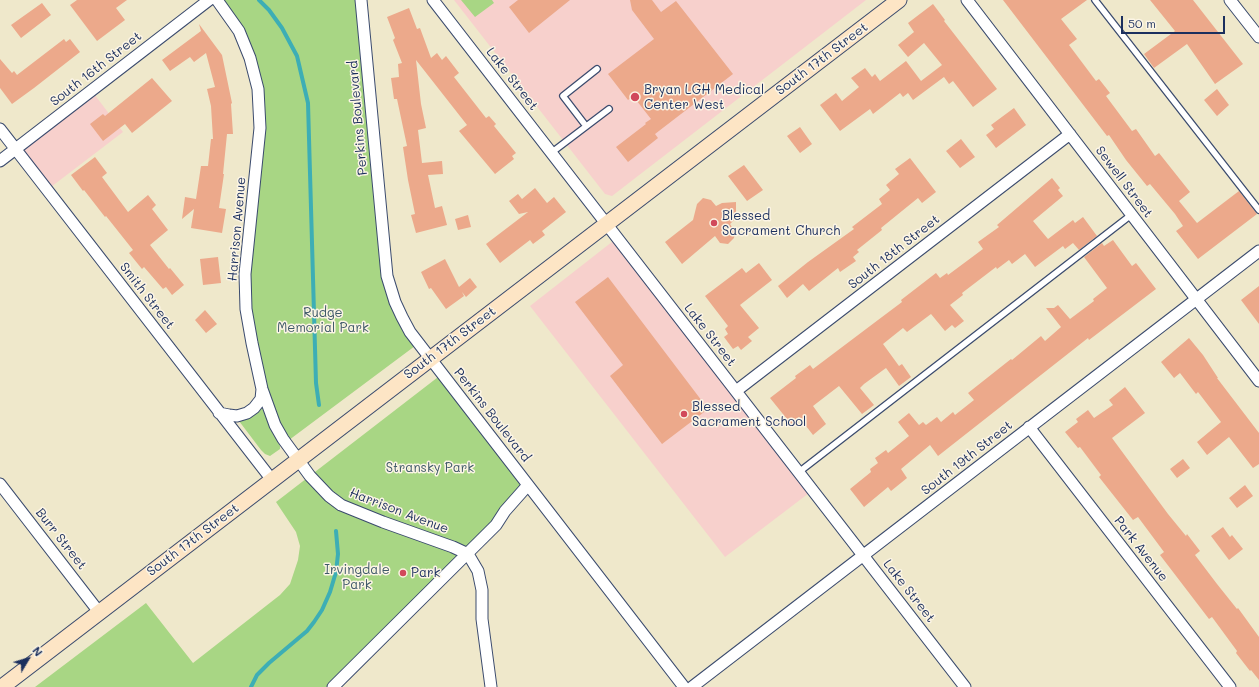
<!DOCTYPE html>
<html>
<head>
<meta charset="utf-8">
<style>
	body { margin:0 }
	#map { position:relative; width:1259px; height:687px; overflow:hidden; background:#efe8cb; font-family:Mali,sans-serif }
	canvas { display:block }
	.north { position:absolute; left:8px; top:639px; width:40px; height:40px; -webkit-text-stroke:3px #fcf5e5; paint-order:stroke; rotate:52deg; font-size:11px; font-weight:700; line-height:16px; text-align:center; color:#1b2f5e }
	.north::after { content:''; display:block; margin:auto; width:14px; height:18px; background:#1b2f5e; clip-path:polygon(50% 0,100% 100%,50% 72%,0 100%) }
	.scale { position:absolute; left:1121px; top:16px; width:104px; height:18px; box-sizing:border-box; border:2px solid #1b2f5e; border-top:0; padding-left:5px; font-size:12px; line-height:14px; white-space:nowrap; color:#1b2f5e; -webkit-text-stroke:3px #fcf5e5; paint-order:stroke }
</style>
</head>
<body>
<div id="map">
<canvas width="1259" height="687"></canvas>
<div class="north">N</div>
<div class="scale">50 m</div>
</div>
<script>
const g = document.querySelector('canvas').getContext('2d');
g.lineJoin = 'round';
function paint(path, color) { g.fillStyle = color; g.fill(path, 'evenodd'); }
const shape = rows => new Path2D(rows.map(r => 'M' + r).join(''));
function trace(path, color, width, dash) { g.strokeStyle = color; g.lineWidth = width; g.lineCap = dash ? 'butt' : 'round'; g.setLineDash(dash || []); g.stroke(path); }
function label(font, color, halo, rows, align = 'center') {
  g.font = font + ' Mali,sans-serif'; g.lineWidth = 3; g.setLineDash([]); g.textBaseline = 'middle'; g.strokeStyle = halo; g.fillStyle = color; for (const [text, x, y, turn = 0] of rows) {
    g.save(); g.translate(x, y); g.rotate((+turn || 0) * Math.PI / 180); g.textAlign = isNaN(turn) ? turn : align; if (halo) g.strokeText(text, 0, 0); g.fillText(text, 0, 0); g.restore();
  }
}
paint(shape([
	[454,0,866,0,612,196,605,194],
	[91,90,123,132,47,190,15,149],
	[617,238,813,490,725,557,530,306]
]), '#f7d0cc');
paint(shape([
	[217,0,361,0,387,276,419,343,285,443,275,425,246,309,260,128,250,58],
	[461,0,492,0,494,3,475,17],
	[442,374,528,485,333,687,35,687,146,603,193,663,280,595,290,584,298,560,300,546,296,532,276,502],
	[261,408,262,408,280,446,280,449,270,456,265,454,261,450,239,421,238,420]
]), '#a8d684');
trace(shape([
	[259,0,269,10,282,28,297,56,308,103,316,383,319,405],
	[251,687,257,675,269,663,307,631,314,622,322,610,330,592,336,572,338,554,336,531]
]), '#3daeb5', 4);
paint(shape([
	[77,0,127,0,116,8,125,20,97,41,70,5],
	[518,0,570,0,529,33,509,7],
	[630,0,652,0,661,12,676,1,733,74,655,134,658,138,628,162,616,147,646,124,645,123,651,119,633,96,628,100,608,74,654,39,632,10],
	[1003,0,1087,0,1061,19,1077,39,1069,45,1096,81,1099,79,1110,93,1106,96,1132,131,1136,129,1155,156,1159,153,1190,192,1179,201,1197,223,1239,191,1257,214,1198,259,1176,231,1183,226,1175,214,1150,184,1147,186,1126,160,1109,135,1107,136],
	[1150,0,1193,0,1243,64,1215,84,1187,44,1154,68,1144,54,1175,31],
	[42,3,51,15,21,38,11,25],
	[933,4,945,20,944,21,997,89,973,107,953,81,949,84,944,77,913,100,908,93,903,97,900,93,873,114,870,109,840,131,820,105,836,93,842,101,859,87,851,78,865,68,872,77,875,74,880,81,906,61,921,81,942,65,924,43,908,57,898,45,914,32,908,23],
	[409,8,417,29,420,28,431,58,437,53,442,60,446,56,459,73,454,77,486,118,489,116,496,124,494,126,516,153,512,156,514,159,495,174,459,131,467,125,416,60,421,104,426,128,418,130,422,163,442,161,443,174,428,175,435,208,442,206,447,225,416,233,411,215,415,214,408,180,403,147,407,146,397,99,394,99,391,78,399,77,398,64,402,63,393,40,395,38,387,17],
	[199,24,222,55,232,103,231,104,233,134,227,134,223,174,224,174,219,208,226,209,222,233,191,228,194,209,182,219,185,197,196,199,201,166,208,166,211,139,213,139,211,106,207,89,215,87,206,53,194,62,190,57,170,71,162,60,201,31],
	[64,39,66,42,70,39,80,52,34,88,12,104,0,88,0,59,12,73,14,71,17,75],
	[152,78,172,101,132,133,125,124,103,141,90,124,103,114,105,116],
	[1217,89,1229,105,1217,116,1204,100],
	[1014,108,1026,125,996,148,986,135,994,129,991,125],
	[800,127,812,144,800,153,787,136],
	[961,139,975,157,960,168,946,151],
	[95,157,107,173,102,177,128,212,148,195,156,205,152,209,168,230,150,245,169,269,170,268,184,285,172,295,166,287,163,289,144,267,142,269,129,253,133,250,106,216,105,217,84,190,83,191,71,175],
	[910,158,936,192,922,203,918,198,881,228,882,230,857,250,859,252,853,257,856,261,840,272,838,268,809,291,803,284,787,298,778,286,808,262,854,229,852,227,882,204,879,199,890,190,886,185,899,174,895,169],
	[744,165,763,190,747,201,728,176],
	[1052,178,1060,188,1058,190,1063,196,1033,221,1048,239,1073,220,1075,223,1083,217,1097,236,1079,250,1073,243,1065,249,1063,246,1035,267,1025,254,1012,264,1009,260,997,269,996,267,962,293,963,295,950,305,964,321,955,328,952,325,945,331,931,314,907,332,903,328,883,344,899,366,902,364,911,377,899,386,886,368,864,384,860,388,874,405,862,414,839,386,813,406,826,424,813,435,799,417,791,424,770,398,796,378,795,376,810,365,813,369,878,320,902,302,901,300,936,273,940,278,947,273,948,275,983,249,978,242,999,227,997,225],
	[535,188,547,203,554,197,566,212,542,231,545,235,533,244,530,240,500,263,486,244,528,212,519,214,509,201,518,194,522,199],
	[703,198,711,200,716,206,722,203,736,202,736,216,735,219,730,224,735,232,734,238,728,244,720,243,715,236,682,264,665,242,693,220,697,204],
	[468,215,471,227,458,230,455,219],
	[1113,240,1132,266,1136,263,1156,289,1089,340,1088,338,938,456,930,445,901,469,907,478,891,491,888,487,864,507,850,489,871,472,870,469,878,463,875,458,886,450,888,453,909,436,898,422,909,413,919,425,923,422,926,425,937,417,941,422,953,412,955,415,974,400,968,393,1011,359,1012,360,1041,336,1045,341,1061,327,1046,308,1054,308,1058,305,1070,319,1094,301,1093,299,1107,288,1084,257,1102,243,1104,246],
	[218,257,221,283,203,285,200,259],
	[445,259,459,287,470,278,477,287,466,297,462,292,464,296,446,309,431,288,429,289,421,272],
	[759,263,772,280,740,305,759,328,748,337,752,341,741,350,738,346,733,349,724,337,728,334,725,329,728,326,705,296,742,268,746,273],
	[608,277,708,409,662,444,610,376,623,365,575,302],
	[1259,286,1259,324,1241,300],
	[205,310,217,324,206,333,195,320],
	[1189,338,1203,355,1218,378,1217,378,1259,433,1259,464,1253,468,1229,437,1207,455,1197,442,1221,422,1198,392,1196,394,1180,373,1174,378,1161,362],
	[1125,387,1145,413,1112,438,1168,514,1186,536,1187,534,1200,551,1195,555,1217,584,1237,609,1238,608,1259,637,1259,680,1251,670,1250,671,1236,653,1237,651,1212,617,1209,619,1160,555,1164,552,1138,517,1133,520,1099,477,1101,475,1080,447,1078,448,1065,432,1078,422,1076,419,1088,410,1094,418,1113,405,1109,400],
	[1183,459,1190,468,1177,478,1170,469],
	[1245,485,1253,496,1237,508,1229,498],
	[1223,527,1230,537,1232,535,1243,549,1229,560,1211,536]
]), '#eca98b');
const lane = shape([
	[1095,0,1259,210],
	[586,126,563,96,597,69],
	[551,153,609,109],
	[799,472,1131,215]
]);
const street = shape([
	[217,0,239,31,250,58,258,89,260,128,245,274,246,309,252,343,262,389,275,425,283,439,310,476,329,496,341,505,383,522,453,547,468,554,478,571,482,590,482,619,491,687],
	[361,0,387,276,395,302,402,317,410,332,430,358,684,687],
	[433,0,965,687],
	[967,0,1259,381],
	[1230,0,1259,37],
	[0,129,272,480],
	[0,161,209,0],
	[736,391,1070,134],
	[219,413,229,415,237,416,247,413,254,408,261,399,262,389],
	[1029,427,1230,687],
	[0,484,99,612],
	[333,687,496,525,505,511,528,485],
	[692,687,1259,251]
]);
const secondary = shape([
	[2,687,899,0]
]);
trace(lane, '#3b4b6e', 8);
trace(street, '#3b4b6e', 13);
trace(secondary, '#3b4b6e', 17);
trace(lane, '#fff', 5.5);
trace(street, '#fff', 11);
trace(secondary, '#fde5c5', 15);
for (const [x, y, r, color] of [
	[635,97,5,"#d1495b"],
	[714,223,4,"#d1495b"],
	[684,414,4,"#d1495b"],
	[403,573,4,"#d1495b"]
]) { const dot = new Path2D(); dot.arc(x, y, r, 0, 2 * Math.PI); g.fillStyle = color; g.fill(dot); trace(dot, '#fcf5e5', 1.5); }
label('13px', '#1b2f5e', '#fcf5e5', [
	["South 17th Street",822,59,-37],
	["South 16th Street",96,69,-38],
	["Lake Street",512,79,52],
	["Perkins Boulevard",358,118,-95],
	["Sewell Street",1124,182,53],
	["Harrison Avenue",237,229,-85],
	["South 18th Street",894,252,-38],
	["Smith Street",147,296,52],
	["Lake Street",710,335,52],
	["South 17th Street",450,343,-37],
	["Perkins Boulevard",492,415,52],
	["South 19th Street",967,458,-38],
	["Harrison Avenue",399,511,21],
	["Burr Street",61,539,52],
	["South 17th Street",193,540,-37],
	["Park Avenue",1141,549,52],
	["Lake Street",909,591,52]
]);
label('13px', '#1b2f5e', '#fcf5e5', [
	["Bryan LGH Medical",644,90],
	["Center West",644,105],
	["Blessed",722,216],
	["Sacrament Church",722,231],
	["Blessed",692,407],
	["Sacrament School",692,422],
	["Park",411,573]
], 'left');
label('13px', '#3e5968', '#fcf5e5', [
	["Rudge",323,313],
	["Memorial Park",323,328],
	["Stransky Park",430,468],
	["Irvingdale",357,570],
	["Park",357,585]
]);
</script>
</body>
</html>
